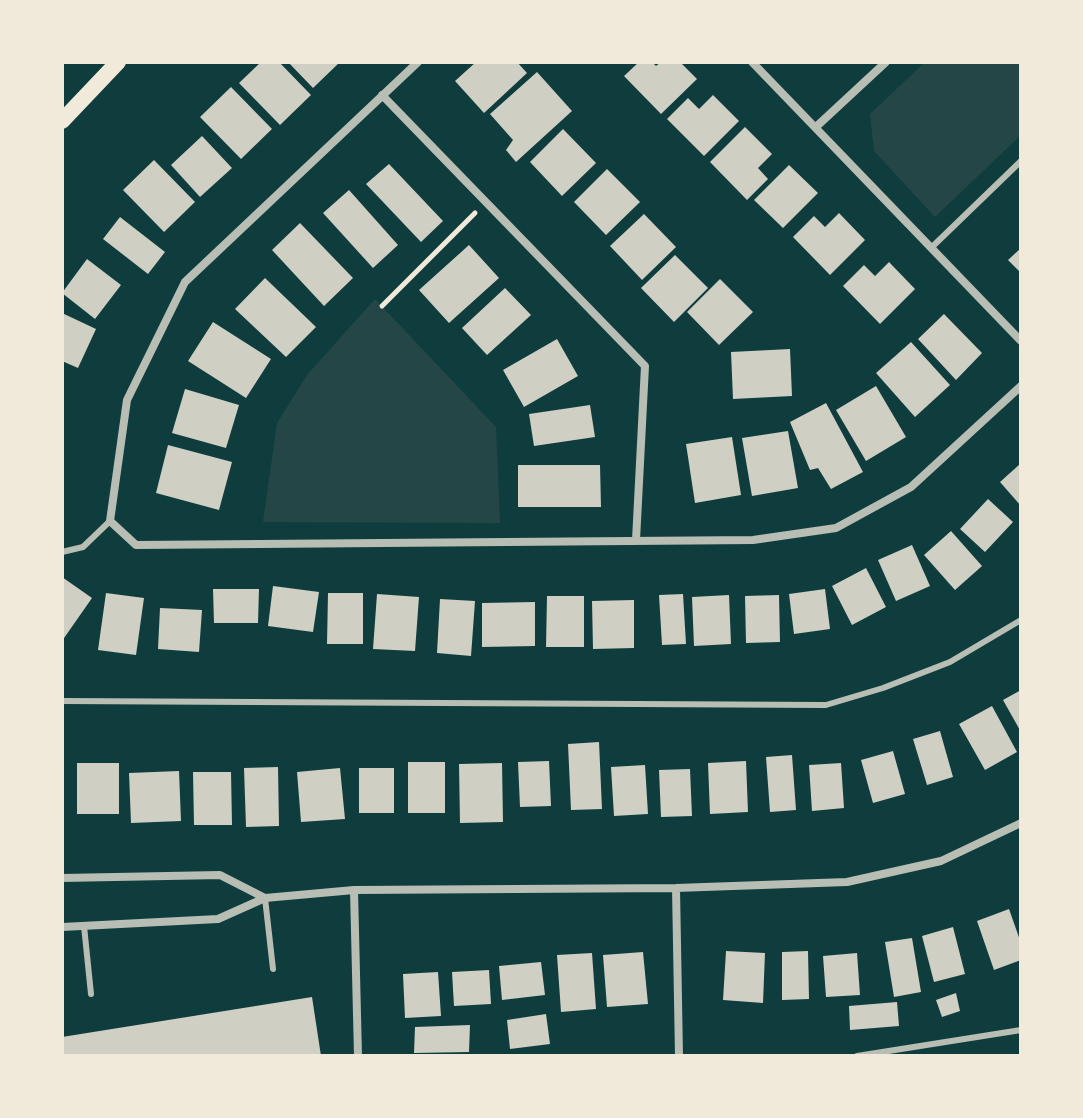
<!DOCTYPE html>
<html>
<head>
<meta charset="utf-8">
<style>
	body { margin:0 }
	#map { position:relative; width:1083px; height:1118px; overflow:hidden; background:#0f3d3e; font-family:"Noto Sans",sans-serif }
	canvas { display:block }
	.frame { position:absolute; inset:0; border:64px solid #f1e9da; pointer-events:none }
</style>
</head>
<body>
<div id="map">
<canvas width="1083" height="1118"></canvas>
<div class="frame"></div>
</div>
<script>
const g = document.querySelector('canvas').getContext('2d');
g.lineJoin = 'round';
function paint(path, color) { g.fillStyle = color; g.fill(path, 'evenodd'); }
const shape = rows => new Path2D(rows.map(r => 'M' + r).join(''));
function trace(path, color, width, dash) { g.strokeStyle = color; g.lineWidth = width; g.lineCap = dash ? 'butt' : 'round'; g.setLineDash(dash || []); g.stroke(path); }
paint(shape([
	[925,62,1021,62,1021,135,935,217,874,151,870,114],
	[375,299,496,427,500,523,263,522,277,423,307,375]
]), '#244646');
paint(shape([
	[261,62,279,62,311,95,280,125,239,83],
	[288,62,340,62,313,88],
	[476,62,517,62,527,73,484,113,455,81],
	[639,62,652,62,656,66,661,62,680,62,697,79,661,114,624,76],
	[537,72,572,111,516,162,506,150,513,140,490,114],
	[231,87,272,129,241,159,200,117],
	[713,95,739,121,704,156,667,119,688,98,699,109],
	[745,127,772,154,758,168,768,179,747,200,710,162],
	[563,129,596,163,562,196,530,162],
	[202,136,232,168,200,197,171,165],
	[154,160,195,202,164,232,123,190],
	[389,164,443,221,421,242,366,184],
	[789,165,818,193,783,228,754,200],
	[607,169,640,202,606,235,574,202],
	[349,190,398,245,373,268,323,213],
	[839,213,865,240,830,275,793,237,814,216,825,227],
	[644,214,676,247,642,280,610,246],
	[120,217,165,252,148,274,103,239],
	[300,223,353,278,324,306,272,250],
	[469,245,499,278,449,323,419,290],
	[1021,248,1021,273,1008,260],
	[675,255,708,288,674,322,641,288],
	[87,259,121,285,95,319,62,293],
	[889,262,915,289,880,324,843,286,864,265,875,276],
	[265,278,316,327,286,357,235,309],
	[720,279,753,312,719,345,687,312],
	[505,288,531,315,487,355,462,328],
	[62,313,96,329,78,368,62,361],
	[944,314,982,353,956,380,918,339],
	[213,322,271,359,246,398,188,361],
	[557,339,578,376,524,407,503,370],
	[911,342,950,385,915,417,876,373],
	[790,349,792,396,733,399,731,352],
	[876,386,906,437,866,461,836,410],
	[185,389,239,405,226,448,172,433],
	[826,403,863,472,831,489,818,468,810,470,790,422],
	[590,405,595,437,534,446,529,414],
	[788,431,798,488,752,496,742,438],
	[732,437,741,495,695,503,686,444],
	[168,445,232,462,219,510,156,493],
	[1020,464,1021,466,1021,506,1000,482],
	[518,465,600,465,601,507,518,507],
	[988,499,1013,522,985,552,960,529],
	[951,531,982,566,955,590,924,555],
	[912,545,930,586,896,601,878,560],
	[866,568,886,607,852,625,832,586],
	[62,577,92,598,62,641],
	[273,586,319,592,313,632,268,626],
	[213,589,259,589,258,623,214,623],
	[825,589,830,629,794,634,789,594],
	[106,593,144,598,136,655,98,650],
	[328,593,363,593,363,644,327,644],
	[377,594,419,597,415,651,373,649],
	[683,594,686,644,662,645,659,595],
	[729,595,731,644,694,646,692,597],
	[779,595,780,642,746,643,745,596],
	[547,596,584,596,584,647,546,647],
	[440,599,475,601,471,656,437,653],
	[634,600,634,648,593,649,592,601],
	[535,602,535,646,482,647,482,603],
	[160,608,202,610,199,652,158,649],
	[1021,690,1021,732,1003,700],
	[992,706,1017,752,985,770,959,724],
	[940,731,953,777,927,785,913,739],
	[599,742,602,809,571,810,568,744],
	[893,751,905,794,873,803,861,760],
	[792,755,796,810,770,812,766,757],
	[549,761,551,806,520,807,518,762],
	[746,761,748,812,710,814,708,763],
	[408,762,445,762,445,813,408,813],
	[77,763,119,763,119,814,77,814],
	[502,763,503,822,460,823,459,764],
	[841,763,844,808,812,811,809,765],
	[645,765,648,814,614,816,611,767],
	[278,767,279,826,246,827,244,768],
	[340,768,345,819,301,822,297,772],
	[359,768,394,768,394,813,359,813],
	[690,769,692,816,661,817,659,770],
	[179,771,181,821,131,823,129,773],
	[193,772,231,772,232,825,194,825],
	[1009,909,1021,943,1021,960,994,970,977,921],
	[953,927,965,974,934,982,922,936],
	[912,938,921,992,894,997,885,942],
	[726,951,765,953,763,1003,723,1000],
	[808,951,809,999,782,1000,782,952],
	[643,952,648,1004,607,1007,603,955],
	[592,953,596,1009,561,1012,557,955],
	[857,953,860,995,826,997,823,956],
	[541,962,545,995,502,1000,499,966],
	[489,970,491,1004,454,1006,452,972],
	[438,972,441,1016,405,1018,403,974],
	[956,993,960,1011,942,1017,936,1000],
	[312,997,321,1056,62,1056,62,1037],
	[897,1002,899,1026,850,1030,849,1006],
	[546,1014,550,1044,510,1049,507,1020],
	[470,1025,469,1052,414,1053,415,1027]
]), '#cfcfc3');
trace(shape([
	[382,306,475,213]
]), '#f1e9da', 5);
trace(shape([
	[931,248,1021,161],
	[62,552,83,547,110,521],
	[62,701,826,705,883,688,950,662,1021,620],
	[265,898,273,969],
	[84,926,91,994],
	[857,1056,1021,1030]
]), '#b8beb3', 6);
trace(shape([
	[418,62,185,282,127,400,110,521,136,545,753,540,836,528,911,487,1021,386],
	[752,62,1021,341],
	[382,95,645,366,636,540],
	[817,126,886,62],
	[62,878,220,875,265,898],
	[676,888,679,1056],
	[354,890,358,1056],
	[62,927,218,919,265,898,354,890,676,888,847,882,941,861,1021,823]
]), '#b8beb3', 8);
trace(shape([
	[62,121,118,62]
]), '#f1e9da', 16);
</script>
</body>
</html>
